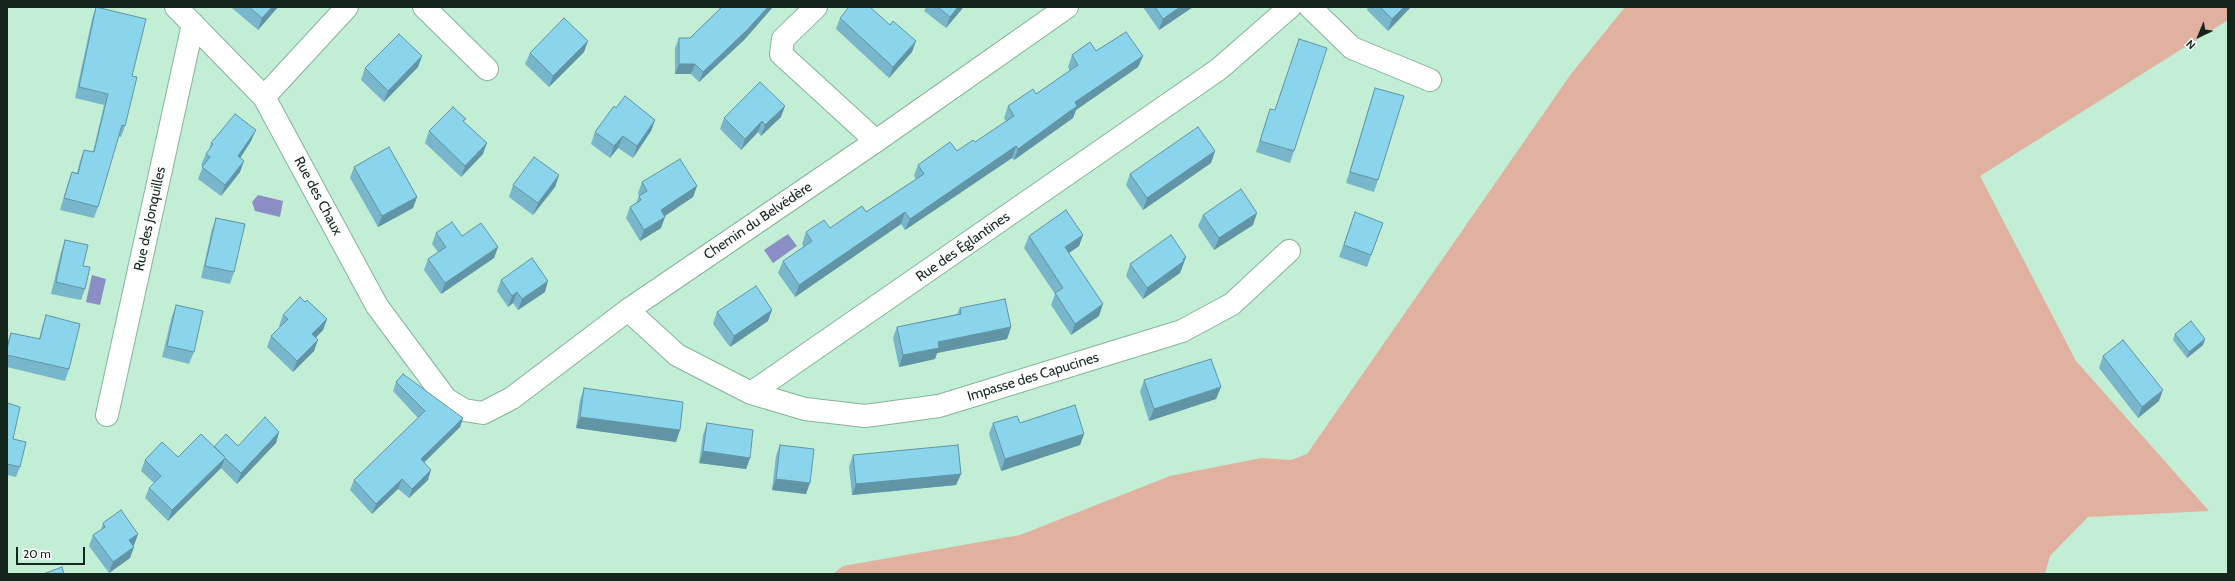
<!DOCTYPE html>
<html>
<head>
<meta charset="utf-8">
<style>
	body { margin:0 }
	#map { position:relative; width:2235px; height:581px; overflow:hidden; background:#c1eed4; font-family:Cabin,sans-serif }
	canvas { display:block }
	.frame { position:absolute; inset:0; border:8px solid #14251c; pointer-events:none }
	.north { position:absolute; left:2179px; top:16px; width:40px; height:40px; -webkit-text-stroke:3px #fff; paint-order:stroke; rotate:224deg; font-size:11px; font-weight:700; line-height:16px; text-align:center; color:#14251c }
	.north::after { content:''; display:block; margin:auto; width:14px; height:18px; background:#14251c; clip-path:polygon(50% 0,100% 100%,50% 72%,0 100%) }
	.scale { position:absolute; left:16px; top:547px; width:69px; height:18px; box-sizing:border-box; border:2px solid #14251c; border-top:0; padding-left:5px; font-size:12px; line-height:14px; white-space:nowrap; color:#14251c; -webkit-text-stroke:3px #fff; paint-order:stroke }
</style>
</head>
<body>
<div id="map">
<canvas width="2235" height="581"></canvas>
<div class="frame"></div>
<div class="north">N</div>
<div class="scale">20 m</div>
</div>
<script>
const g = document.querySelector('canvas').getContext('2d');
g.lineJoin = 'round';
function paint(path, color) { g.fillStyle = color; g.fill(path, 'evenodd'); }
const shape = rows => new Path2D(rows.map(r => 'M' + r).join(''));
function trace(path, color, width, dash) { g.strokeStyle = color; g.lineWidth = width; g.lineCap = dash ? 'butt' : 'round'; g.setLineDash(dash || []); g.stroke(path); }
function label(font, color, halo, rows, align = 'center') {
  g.font = font + ' Cabin,sans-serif'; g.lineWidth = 3; g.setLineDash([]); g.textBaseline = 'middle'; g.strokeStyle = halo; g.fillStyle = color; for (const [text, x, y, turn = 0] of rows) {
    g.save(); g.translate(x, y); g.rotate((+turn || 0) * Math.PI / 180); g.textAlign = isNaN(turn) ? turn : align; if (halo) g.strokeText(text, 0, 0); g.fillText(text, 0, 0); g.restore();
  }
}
paint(shape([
	[1625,7,2228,7,2228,20,1980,176,2076,361,2209,511,2088,517,2050,556,2045,574,833,574,843,566,1020,535,1170,476,1261,458,1291,460,1307,454,1571,74]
]), '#e1b1a0');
paint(shape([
	[258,195,283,201,280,217,255,211,252,202],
	[788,234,797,246,773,263,764,250],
	[92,275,106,279,100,305,86,302]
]), '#8a8ec4');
const minor = shape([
	[176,7,264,97,377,306,446,399,464,410,483,413,512,398,628,310,876,141,1067,7],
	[424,7,487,69],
	[816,7,783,39,781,54,876,141],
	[1310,7,1352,48,1430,80],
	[264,97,347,7],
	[628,310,677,355,751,393,1219,69,1290,7],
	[751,393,805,409,865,416,939,406,1182,331,1232,304,1289,251],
	[107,415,193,24]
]);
trace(minor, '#87b39a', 24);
trace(minor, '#fff', 22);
paint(shape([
	[96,7,132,76,125,126,121,137,118,136,98,207,94,218,60,210,68,183,72,172,77,173,80,161,84,150,93,152,104,105,75,98,92,19],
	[232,7,278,7,258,30,232,8],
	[720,7,773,7,744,40,699,82,691,74,675,74,675,48,679,38,690,38,719,10],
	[926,7,963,7,962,9,946,28,924,11],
	[1143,7,1193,7,1159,30],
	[1368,7,1411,7,1388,31,1367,10],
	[840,18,912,52,889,78,836,29],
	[1299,39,1294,151,1290,163,1256,152,1270,109,1275,110],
	[1096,51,1143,56,1138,67,1076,110,1073,118,1014,160,1012,158,905,230,901,224,795,297,778,273,783,261,804,247,802,244,806,232,830,228,866,212,916,179,914,176,918,165,957,151,975,142,1006,121,1004,118,1008,106,1036,94,1070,71,1068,67,1072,55],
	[584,52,549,87,525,64,530,53],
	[422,56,418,67,384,102,361,80,365,68],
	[1375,88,1378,180,1374,192,1346,183,1371,100],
	[616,108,655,120,651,131,633,158,618,148,610,158,591,144,595,132],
	[781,117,761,136,758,132,741,150,720,129,724,118],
	[464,122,483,154,461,177,425,143,429,131],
	[251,141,240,158,240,172,221,196,198,179,203,166,201,165,206,154,209,150,211,143],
	[1215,151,1211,163,1143,210,1126,185,1130,174],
	[354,167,417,197,413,208,378,227,350,178],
	[559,175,555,187,533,215,509,197,513,185],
	[642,182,697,186,693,197,665,216,661,228,640,241,626,218,630,207,636,203,639,196,638,193],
	[1355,212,1383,223,1367,267,1339,257],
	[1203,215,1253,225,1214,250,1198,226],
	[216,218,234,272,230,284,201,278,212,229],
	[436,233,462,236,498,247,494,258,441,294,424,270,428,259,438,252,432,244],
	[1083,235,1079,246,1069,253,1099,316,1071,335,1051,305,1055,294,1024,248,1029,236],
	[65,240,83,266,85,289,81,300,51,294,61,252],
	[1186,257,1180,273,1143,299,1126,276,1130,264],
	[501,280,545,292,518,310,513,303,508,307,497,291],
	[305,302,327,319,323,330,316,338,314,351,293,372,267,347,271,336,280,327,279,326,283,315],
	[176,305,194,352,189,364,162,357,172,316],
	[960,308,1011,327,1007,339,937,353,935,359,899,367,893,338,897,327,957,314],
	[717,312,768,321,730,347,713,324],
	[46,315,69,369,65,381,7,367,7,343,11,333,39,339,42,327],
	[2175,334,2205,339,2203,345,2187,358,2173,340],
	[2103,356,2159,401,2138,418,2099,368],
	[1144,380,1216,399,1149,421,1140,392],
	[396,382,463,418,460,427,424,463,428,480,409,498,398,489,372,514,350,490,354,480,418,418,393,391],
	[584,388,676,442,576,428,580,400],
	[7,403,13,439,20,467,16,477,7,475],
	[707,423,750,458,746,469,699,463,703,435],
	[993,423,1020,423,1084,434,1080,445,1001,471,989,434],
	[279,432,276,443,237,484,221,468,168,521,145,498,149,488,154,483,141,471,145,460,178,457,214,447,238,446],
	[780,445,806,494,772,490,776,456],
	[853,455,961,474,956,485,852,495,849,467],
	[103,523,138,534,134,545,133,546,130,558,109,573,89,546,93,535,101,530]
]), '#77b6cb');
paint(shape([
	[272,7,278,7,258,30,262,18],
	[768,7,773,7,744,40,699,82,703,72],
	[958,7,963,7,962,9,946,28,950,17],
	[1180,7,1193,7,1159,30,1163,19],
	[1404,7,1411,7,1388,31,1392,19],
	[588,41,584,52,549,87,553,76],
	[916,41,912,52,889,78,893,67],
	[422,56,418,67,384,102,388,91],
	[1143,56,1138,67,1076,110,1073,118,1014,160,1018,149,1075,102],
	[679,64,695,64,691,74,675,74],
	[785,106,781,117,761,136,765,125],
	[655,120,651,131,633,158,637,146],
	[762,121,758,132,741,150,745,139],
	[256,130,251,141,234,168,238,156],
	[623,136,618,148,610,158,614,146],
	[487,143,483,154,461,177,465,166],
	[1016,146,1012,158,905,230,910,219],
	[1215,151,1211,163,1143,210,1147,198],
	[244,161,240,172,221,196,225,185],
	[559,175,555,187,533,215,538,203],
	[697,186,693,197,657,221,661,210],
	[417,197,413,208,378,227,382,216],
	[905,212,901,224,795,297,799,285],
	[1257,213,1253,225,1214,250,1219,238],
	[665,217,661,228,640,241,644,230],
	[1083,235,1079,246,1060,259,1065,247],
	[498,247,494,258,441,294,445,283],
	[1186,257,1180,273,1143,299,1147,288],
	[548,281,545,292,518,310,522,299],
	[517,292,513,303,508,307,512,296],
	[1103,304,1099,316,1071,335,1075,324],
	[772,310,768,321,730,347,734,336],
	[327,319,323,330,308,345,312,334],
	[1011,327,1007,339,937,353,935,359,899,367,903,355,938,342],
	[2205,339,2203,345,2187,358,2189,352],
	[318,340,314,351,293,372,297,361],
	[1221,387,1216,399,1149,421,1154,409],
	[2163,390,2159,401,2138,418,2142,407],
	[580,417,680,430,676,442,576,428],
	[463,418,460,427,417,469,421,459],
	[279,432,276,443,237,484,241,473],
	[1084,434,1080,445,1001,471,1005,459],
	[703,451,750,458,746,469,699,463],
	[225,458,221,468,168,521,172,510],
	[431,470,428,480,409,498,412,489],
	[961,474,956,485,852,495,856,484],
	[402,479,398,489,372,514,376,504],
	[776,479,810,483,806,494,772,490],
	[138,534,134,545,125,552,129,540],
	[134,547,130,558,109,573,113,562]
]), '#6194a5');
const building = shape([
	[96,7,146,19,132,76,137,77,125,126,122,125,98,207,64,198,72,172,78,174,84,150,94,152,108,94,79,87,96,7],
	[249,7,272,7,262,18,249,7],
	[722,7,768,7,747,30,703,72,695,64,679,64,679,38,690,38,722,7],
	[849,7,870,7,890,25,893,21,916,41,893,67,840,18,849,7],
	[938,7,958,7,950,17,938,7],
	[1155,7,1180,7,1163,19,1155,7],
	[1380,7,1404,7,1392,19,1380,7],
	[564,18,588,41,553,76,530,53,564,18],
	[1126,32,1143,56,1075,102,1077,106,1018,149,1016,146,910,219,905,212,799,285,783,261,812,241,806,232,824,220,830,228,862,206,866,212,924,174,918,165,950,142,957,151,973,140,975,142,1014,116,1008,106,1033,89,1036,94,1078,65,1072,55,1080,49,1090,42,1096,51,1126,32],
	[399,34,422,56,388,91,365,68,399,34],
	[1299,39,1327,48,1294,151,1260,141,1270,109,1275,110,1299,39],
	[760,82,785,106,765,125,762,121,745,139,724,118,760,82],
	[1375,88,1404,96,1378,180,1350,172,1375,88],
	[625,96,655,120,637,146,623,136,614,146,595,132,614,106,616,108,625,96],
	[453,107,466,119,463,121,487,143,465,166,429,131,453,107],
	[235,114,256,130,238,156,244,161,225,185,202,167,210,157,206,154,213,144,211,143,235,114],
	[1198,127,1215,151,1147,198,1130,174,1198,127],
	[389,147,417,197,382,216,354,167,389,147],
	[534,157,559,175,538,203,513,185,534,157],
	[680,159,697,186,661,210,665,217,644,230,630,207,641,200,639,196,647,191,642,182,680,159],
	[1241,189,1257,213,1219,238,1203,215,1241,189],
	[1066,210,1083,235,1065,247,1103,304,1075,324,1055,293,1063,288,1029,236,1066,210],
	[1355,212,1383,223,1371,255,1344,245,1355,212],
	[216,218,245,224,234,272,205,266,216,218],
	[452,222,462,236,481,223,498,247,445,283,428,259,446,247,436,233,452,222],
	[1171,235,1186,257,1183,259,1184,261,1147,288,1130,264,1171,235],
	[65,240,88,245,83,266,90,267,85,289,56,282,65,240],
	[532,258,548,281,522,299,517,292,512,296,501,280,532,258],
	[756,286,772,310,734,336,717,312,756,286],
	[300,297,305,302,307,300,327,319,312,334,318,340,297,361,271,336,288,319,283,315,300,297],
	[1005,299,1011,327,938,342,939,348,903,355,897,327,961,314,960,308,1005,299],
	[176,305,203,311,194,352,167,346,176,305],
	[46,315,80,324,69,369,7,355,7,349,11,333,40,339,46,315],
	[2191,321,2205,339,2189,352,2175,334,2191,321],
	[2123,340,2163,390,2142,407,2103,356,2123,340],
	[1211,359,1221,387,1154,409,1144,380,1211,359],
	[403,374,463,418,421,459,431,470,412,489,402,479,376,504,354,480,425,411,396,382,403,374],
	[584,388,683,402,680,430,580,417,584,388],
	[7,403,20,407,13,439,26,442,20,467,7,464,7,403],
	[1075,405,1084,434,1005,459,993,423,1017,416,1020,423,1075,405],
	[265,417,279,432,241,473,225,458,172,510,149,488,161,476,145,460,162,442,178,457,201,434,225,457,214,447,226,434,238,446,265,417],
	[707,423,753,430,750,458,703,451,707,423],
	[780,445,814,449,810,483,776,479,780,445],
	[958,445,961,474,856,484,853,455,958,445],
	[121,510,138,534,129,540,134,547,113,562,93,535,105,527,103,523,121,510],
	[62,567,64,574,43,574,62,567]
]);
paint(building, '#8ad4ec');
trace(building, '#6194a5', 1);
label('14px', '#14251c', '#fff', [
	["Rue des Chaux",318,196,62],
	["Rue des Jonquilles",150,219,-78],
	["Chemin du Belvédère",758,221,-34],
	["Rue des Églantines",963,247,-35],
	["Impasse des Capucines",1033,377,-17]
]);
</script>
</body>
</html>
